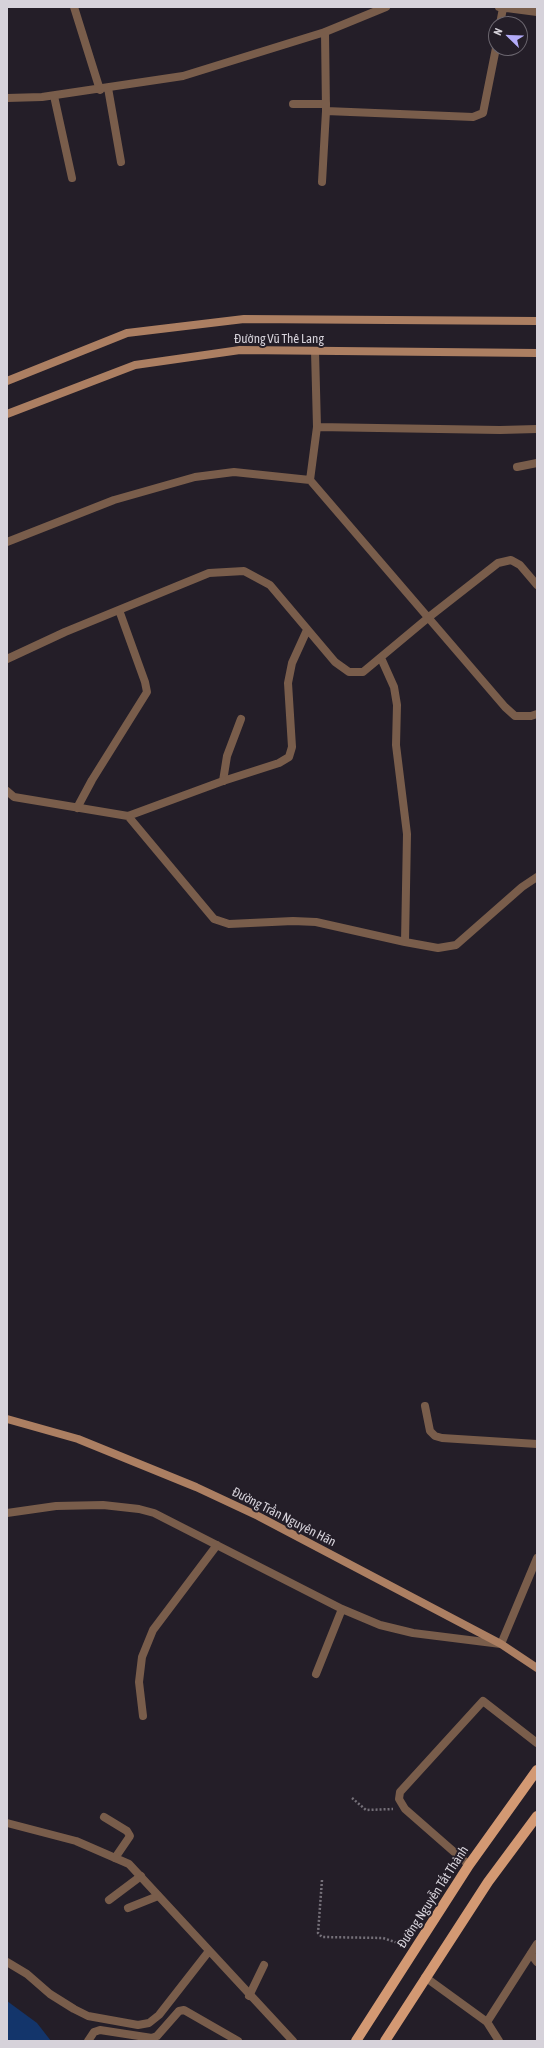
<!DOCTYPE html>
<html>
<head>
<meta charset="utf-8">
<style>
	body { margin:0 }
	#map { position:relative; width:544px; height:2048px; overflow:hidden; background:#241e28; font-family:"Asap Condensed",sans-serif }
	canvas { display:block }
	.frame { position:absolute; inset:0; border:8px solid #d6d2da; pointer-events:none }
	.north { position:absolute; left:488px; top:16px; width:40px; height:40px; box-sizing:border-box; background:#241e28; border:1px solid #6b666f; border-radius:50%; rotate:293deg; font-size:11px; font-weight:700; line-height:16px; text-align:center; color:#d6d2da }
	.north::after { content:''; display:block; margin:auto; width:14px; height:18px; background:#b4acf9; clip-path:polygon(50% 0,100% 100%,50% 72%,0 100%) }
</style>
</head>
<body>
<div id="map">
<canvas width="544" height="2048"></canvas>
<div class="frame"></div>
<div class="north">N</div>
</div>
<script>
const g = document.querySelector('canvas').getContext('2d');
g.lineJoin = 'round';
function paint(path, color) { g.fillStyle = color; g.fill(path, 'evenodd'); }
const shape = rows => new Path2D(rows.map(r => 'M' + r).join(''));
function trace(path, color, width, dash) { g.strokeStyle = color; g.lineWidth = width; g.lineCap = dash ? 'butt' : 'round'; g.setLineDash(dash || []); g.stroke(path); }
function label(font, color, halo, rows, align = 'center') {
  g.font = font + ' "Asap Condensed",sans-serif'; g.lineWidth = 4; g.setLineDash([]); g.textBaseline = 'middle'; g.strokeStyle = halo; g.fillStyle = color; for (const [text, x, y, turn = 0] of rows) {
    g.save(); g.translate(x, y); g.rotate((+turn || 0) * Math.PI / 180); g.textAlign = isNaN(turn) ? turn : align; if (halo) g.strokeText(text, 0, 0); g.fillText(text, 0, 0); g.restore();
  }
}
paint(shape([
	[7,2001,37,2023,51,2041,7,2041]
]), '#13356b');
trace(shape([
	[352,1798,366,1810,393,1809],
	[322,1880,318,1933,322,1937,383,1938,404,1945]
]), '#757079', 2.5, [2, 2]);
trace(shape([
	[108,88,121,162],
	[54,96,72,178],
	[293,104,326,104],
	[517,467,537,463],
	[223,781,227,756,241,719],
	[104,1817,127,1831,130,1836,115,1858],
	[109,1900,141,1876],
	[128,1908,158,1896],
	[531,1954,537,1962],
	[249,1996,264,1965],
	[88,2041,94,2032,100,2030,152,2038,157,2036,179,2011,184,2010,238,2041]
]), '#795d4b', 8);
trace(shape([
	[74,7,100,90],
	[499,7,537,12],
	[500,24,503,8],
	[325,32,326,111,473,117,483,113,496,48],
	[7,98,42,97,183,76,325,32,386,7],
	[322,182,326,111],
	[317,427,500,430,537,429],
	[310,480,317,427,315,351],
	[7,542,114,500,195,477,234,472,310,480,505,707,515,716,531,716,537,714],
	[381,658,394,687,397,705,396,745,407,834,405,942],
	[7,659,65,632,209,573,244,571,270,585,335,662,349,672,363,672,429,617,498,563,511,560,520,565,537,585],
	[7,791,14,797,128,816,223,781,279,763,289,757,292,747,288,683,292,663,307,630],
	[77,808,92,780,147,692,145,682,119,610],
	[128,816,214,919,229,924,293,921,316,922,405,942,438,948,456,945,522,887,537,877],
	[425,1406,430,1431,435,1436,442,1438,537,1444],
	[7,1513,56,1506,103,1505,139,1509,154,1513,342,1609,380,1625,413,1633,501,1644,537,1558],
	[316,1674,342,1609],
	[143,1716,139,1682,142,1657,153,1630,217,1545],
	[7,1823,76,1841,129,1864,293,2041],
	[469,1865,405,1809,399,1799,400,1792,483,1701,537,1743],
	[7,1962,27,1974,50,1994,74,2009,88,2016,138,2025,149,2023,159,2015,209,1951],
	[425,1977,487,2022,499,2041],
	[487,2022,537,1944]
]), '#795d4b', 8);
trace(shape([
	[7,381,127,333,244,319,537,321],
	[7,414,135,365,240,350,537,353],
	[7,1419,78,1439,196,1487,258,1516,501,1644,537,1668]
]), '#ac7f62', 8);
trace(shape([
	[356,2041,469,1865,537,1770],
	[385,2041,488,1882,537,1816]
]), '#d39973', 10);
label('13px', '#d6d2da', '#241e28', [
	["Đường Vũ Thê Lang",279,339],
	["Đường Trần Nguyên Hãn",284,1517,27],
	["Đường Nguyễn Tất Thành",433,1897,-57]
]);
</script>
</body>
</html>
